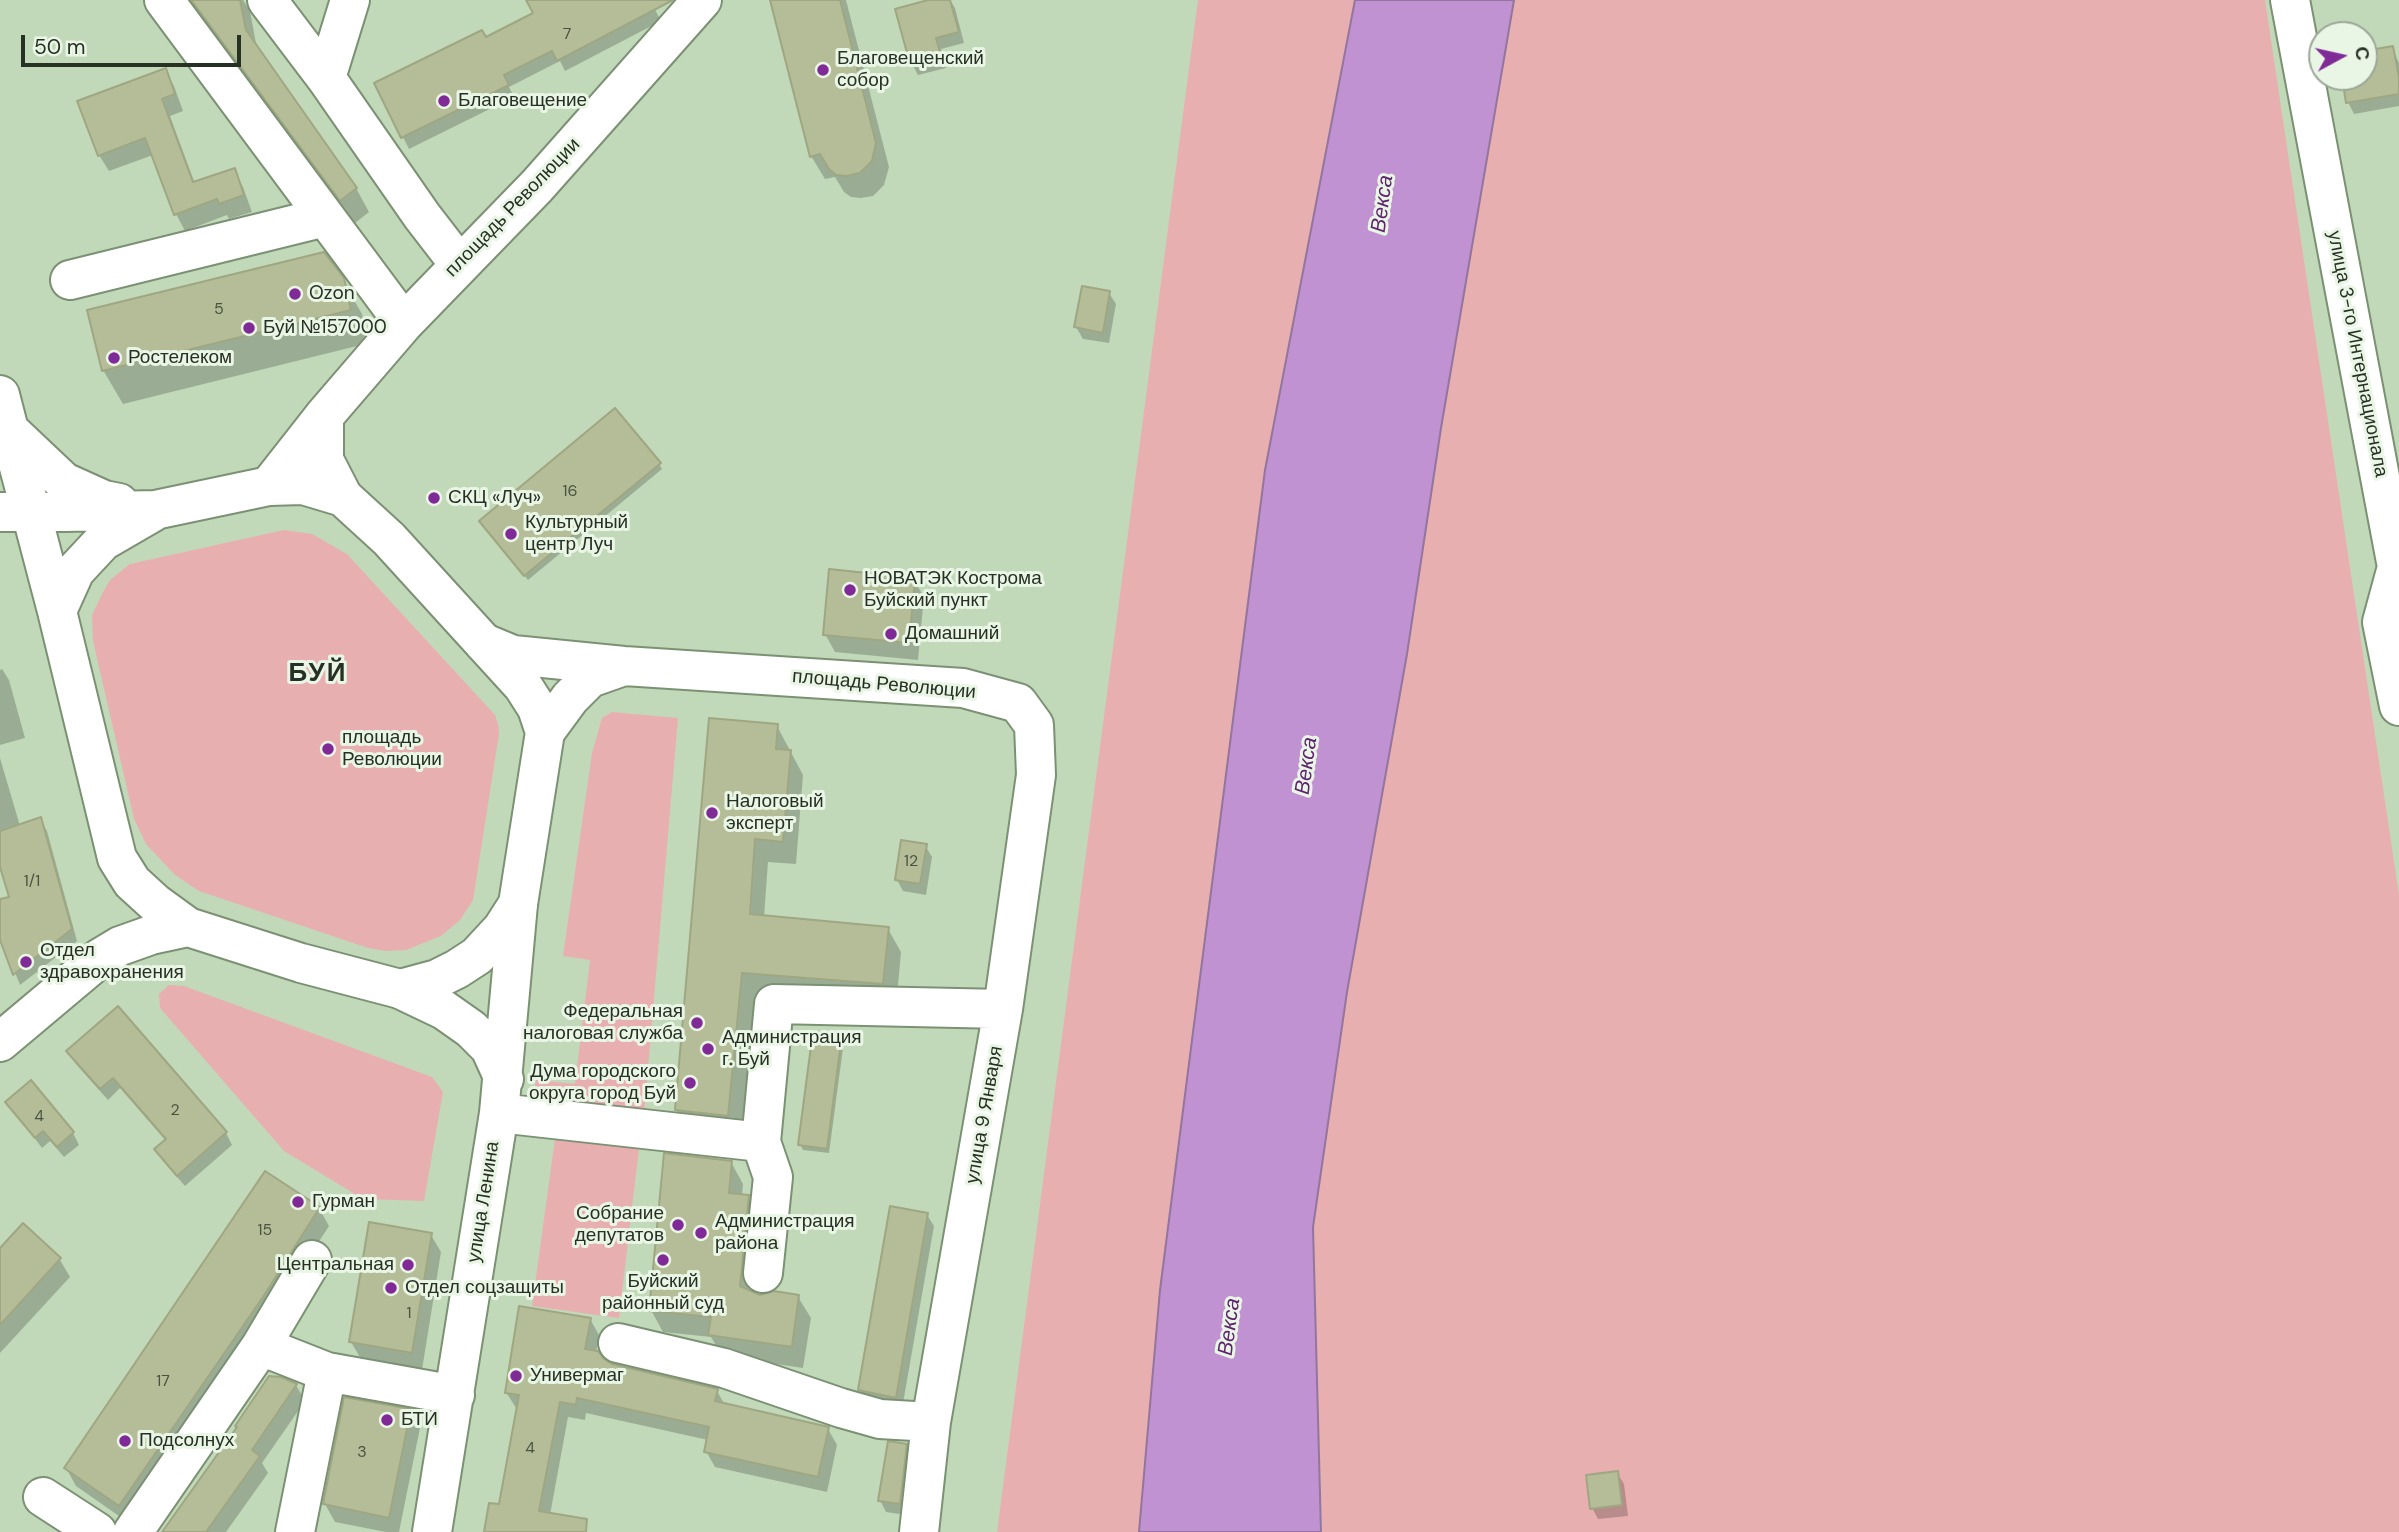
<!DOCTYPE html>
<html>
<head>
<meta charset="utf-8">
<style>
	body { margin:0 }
	#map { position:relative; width:2399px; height:1532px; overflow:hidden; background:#c1d9b9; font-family:"DM Sans",sans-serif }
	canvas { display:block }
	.north { position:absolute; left:2308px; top:21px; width:70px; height:70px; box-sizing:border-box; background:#eaf6e5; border:2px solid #9ca798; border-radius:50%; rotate:82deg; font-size:19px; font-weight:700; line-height:28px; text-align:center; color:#273024 }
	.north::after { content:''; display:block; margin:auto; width:24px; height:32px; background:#802a98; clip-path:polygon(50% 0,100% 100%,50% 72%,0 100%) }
	.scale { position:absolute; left:21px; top:35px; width:220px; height:32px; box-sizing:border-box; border:4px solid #273024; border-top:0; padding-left:9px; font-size:21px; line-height:24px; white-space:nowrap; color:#273024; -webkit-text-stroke:5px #eaf6e5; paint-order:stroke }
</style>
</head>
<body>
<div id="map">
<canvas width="2399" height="1532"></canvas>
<div class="north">С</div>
<div class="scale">50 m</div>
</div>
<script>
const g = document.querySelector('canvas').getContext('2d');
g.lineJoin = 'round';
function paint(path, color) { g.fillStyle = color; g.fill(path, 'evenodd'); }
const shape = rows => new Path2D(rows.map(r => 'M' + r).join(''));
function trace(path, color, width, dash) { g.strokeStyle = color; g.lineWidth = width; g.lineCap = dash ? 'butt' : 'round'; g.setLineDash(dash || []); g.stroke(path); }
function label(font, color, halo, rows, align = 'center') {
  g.font = font + ' "DM Sans",sans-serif'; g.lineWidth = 6; g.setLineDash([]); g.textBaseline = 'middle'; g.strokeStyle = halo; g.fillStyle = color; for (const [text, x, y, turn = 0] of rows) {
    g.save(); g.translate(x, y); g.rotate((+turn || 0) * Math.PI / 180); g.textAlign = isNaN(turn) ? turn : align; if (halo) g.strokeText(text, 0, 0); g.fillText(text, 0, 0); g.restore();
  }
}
paint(shape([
	[1198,0,1355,0,1265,470,1160,1290,1139,1532,997,1532],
	[1514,0,2265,0,2399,895,2399,1532,1322,1532,1313,1227,1347,992,1407,654,1441,428],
	[284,530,312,534,347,554,495,715,498,724,499,734,473,900,460,920,441,936,406,950,386,951,368,948,199,891,175,875,146,844,134,819,93,641,92,615,102,594,110,580,130,564],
	[612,712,678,718,644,1115,537,1101,534,1092,536,1080,575,1084,590,960,563,956,592,753,602,718],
	[169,985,184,986,432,1077,443,1092,424,1201,363,1199,284,1151,160,1008,159,994],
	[555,1139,639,1148,619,1318,532,1306]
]), '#e8afb0');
const water = shape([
	[1355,0,1514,0,1441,428,1407,654,1347,992,1313,1227,1321,1532,1139,1532,1160,1290,1265,470,1355,0]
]);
paint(water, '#c192d1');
trace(water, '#93759d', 2);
paint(shape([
	[177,0,243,0,250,11,257,49,356,188,369,212,355,223,197,10,188,3],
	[528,0,650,0,661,21,565,71,560,61,509,87,514,97,409,149,376,84,485,39,535,14],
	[771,0,846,0,889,167,884,185,873,196,861,198,851,197,844,192,835,177,825,179,811,156],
	[935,0,950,0,955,8,964,43,941,49,946,68,918,75,912,64,898,10],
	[2392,48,2399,63,2399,106,2354,114,2348,102,2344,77,2364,77,2364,52],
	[165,70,174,86,183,111,170,116,195,184,234,171,243,187,252,212,229,219,227,215,185,231,176,214,153,155,109,171,99,155],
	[342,279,362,314,369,343,123,404,103,370],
	[1109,293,1116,304,1109,343,1083,339,1076,327],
	[659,464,662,469,528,580,484,527],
	[914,580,924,597,918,660,835,652,825,634],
	[2,669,9,680,25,738,0,745,0,670],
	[777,726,803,775,796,864,768,862,764,917,888,929,901,952,896,1007,755,995,741,1139,690,1133,676,1110],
	[0,758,20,826,40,819,47,831,77,941,20,985,0,935,0,901,11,898,0,861],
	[925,845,932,857,926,895,903,891,897,880],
	[118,1009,226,1133,232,1145,185,1186,163,1161,156,1150,166,1141,120,1088,108,1100,75,1063,69,1051],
	[841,1036,844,1041,829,1153,803,1150,800,1144],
	[31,1082,73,1133,79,1145,64,1157,50,1141,42,1148,7,1102],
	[731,1162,743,1184,742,1196,748,1197,760,1219,753,1294,760,1296,798,1297,811,1318,803,1368,722,1356,711,1337,663,1332,651,1310],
	[319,1208,329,1226,272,1314,129,1523,76,1486,66,1468],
	[927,1215,934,1226,902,1409,867,1401,860,1390],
	[23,1225,60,1260,70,1277,0,1353,0,1250],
	[431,1235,441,1252,422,1370,361,1359,351,1342],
	[590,1319,599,1335,596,1353,602,1361,612,1366,717,1391,725,1405,828,1429,837,1445,827,1492,715,1467,706,1451,708,1440,586,1413,585,1420,568,1417,550,1515,562,1532,486,1532,501,1506,518,1409,516,1408,506,1392],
	[296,1385,305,1401,262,1463,268,1473,226,1532,164,1532],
	[409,1411,420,1428,399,1532,386,1532,335,1522,325,1504],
	[905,1446,912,1458,906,1515,886,1512,880,1500],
	[1617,1473,1624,1484,1628,1516,1598,1519,1592,1508]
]), '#0003');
const building = shape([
	[191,0,240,0,246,30,357,188,340,201,191,0],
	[526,0,673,0,557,61,552,51,504,75,509,85,401,138,374,83,482,30,486,37,533,13,526,0],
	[770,0,840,0,876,143,872,161,860,173,847,176,836,175,829,169,820,154,810,157,770,0],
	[928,0,950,0,959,32,936,38,941,56,910,64,895,9,928,0],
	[2393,46,2399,77,2399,94,2346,103,2342,77,2364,77,2364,51,2393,46],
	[166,68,175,94,162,99,193,182,235,168,244,195,219,204,217,199,174,215,145,138,98,156,77,101,166,68],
	[324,252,344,278,351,310,102,371,87,310,324,252],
	[1082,286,1110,291,1103,333,1074,327,1082,286],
	[615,408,661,463,524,576,479,521,615,408],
	[829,569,915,578,909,643,823,635,829,569],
	[709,718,778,724,776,749,791,750,783,842,755,839,750,914,889,927,883,984,742,973,728,1116,675,1110,709,718],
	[41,817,72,929,13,975,0,940,0,899,9,897,0,867,0,831,41,817],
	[901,840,927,844,920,884,895,880,901,840],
	[118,1006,227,1132,177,1176,154,1149,166,1139,113,1078,100,1089,66,1051,118,1006],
	[813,1031,842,1035,827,1149,798,1145,813,1031],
	[31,1080,74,1132,57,1147,43,1131,35,1138,5,1102,31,1080],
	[664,1153,732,1161,729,1193,749,1195,740,1286,760,1295,774,1291,799,1295,792,1347,708,1335,711,1317,649,1311,664,1153],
	[265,1171,320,1207,263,1297,119,1506,64,1468,265,1171],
	[890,1206,928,1213,896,1398,858,1390,890,1206],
	[369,1222,432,1233,412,1353,349,1342,369,1222],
	[23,1223,61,1258,0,1325,0,1248,23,1223],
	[519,1306,591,1318,585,1349,598,1351,604,1359,612,1364,718,1389,715,1401,829,1427,818,1477,704,1452,709,1427,577,1398,576,1405,560,1402,539,1511,587,1519,586,1532,484,1532,489,1503,499,1504,519,1395,505,1393,519,1306],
	[269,1376,281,1377,297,1384,252,1450,260,1456,206,1532,162,1532,237,1427,235,1426,269,1376],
	[344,1397,411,1409,389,1518,323,1504,344,1397],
	[888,1441,907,1444,900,1504,878,1501,888,1441],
	[1618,1471,1622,1505,1590,1509,1586,1475,1618,1471]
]);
paint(building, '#b5bd98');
trace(building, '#9fa682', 2);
const minor = shape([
	[164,0,404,323],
	[267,0,326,78,422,216,459,264],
	[2290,0,2397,567,2382,622,2399,706],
	[326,78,350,0],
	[70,280,325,217],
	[324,416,324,460,343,497],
	[269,486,324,416,404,323,537,186,702,0],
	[484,643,513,655,624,666,963,688,1018,703,1034,725,1036,775,1003,1009,931,1422,919,1532],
	[545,732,570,698,590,678,624,666],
	[400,989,444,1010,471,1029,490,1048,504,1079],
	[499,1113,761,1142],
	[763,1273,773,1177,761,1142,774,1004,1003,1009],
	[618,1343,724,1368,841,1408,880,1419,931,1422],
	[261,1346,327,1372,455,1395],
	[43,1497,97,1532],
	[133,1532,261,1346,312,1260],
	[295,1532,327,1372],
	[432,1532,499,1113,518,904]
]);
const major = shape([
	[0,395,9,430,31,512,57,611,117,858,132,882,155,903,188,927,301,963,400,989,437,979,457,969,477,956,502,929,518,904,545,732,537,708,523,686,389,539,343,497,303,485,269,486,155,510,65,512,0,512],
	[9,430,64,482,104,500,119,503],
	[57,611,75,571,103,541,153,512],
	[0,1042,100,958,120,946,151,935,188,927]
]);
trace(minor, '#7b9173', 42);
trace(major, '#7b9173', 42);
trace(minor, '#fff', 38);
trace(major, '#fff', 38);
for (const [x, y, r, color] of [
	[823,70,7,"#802a98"],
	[444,101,7,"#802a98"],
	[295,294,7,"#802a98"],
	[249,328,7,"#802a98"],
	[114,358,7,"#802a98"],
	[434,498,7,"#802a98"],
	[511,534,7,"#802a98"],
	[850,590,7,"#802a98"],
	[891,634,7,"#802a98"],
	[328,749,7,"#802a98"],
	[712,813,7,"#802a98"],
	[26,962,7,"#802a98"],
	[697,1023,7,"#802a98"],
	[708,1049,7,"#802a98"],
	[690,1083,7,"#802a98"],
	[298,1202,7,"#802a98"],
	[678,1225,7,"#802a98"],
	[701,1233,7,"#802a98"],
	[663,1260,7,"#802a98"],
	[408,1265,7,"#802a98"],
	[391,1288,7,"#802a98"],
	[516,1376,7,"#802a98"],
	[387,1420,7,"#802a98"],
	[125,1441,7,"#802a98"]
]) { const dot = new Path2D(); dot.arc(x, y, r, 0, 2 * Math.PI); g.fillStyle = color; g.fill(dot); trace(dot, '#eaf6e5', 2.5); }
label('16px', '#4a5341', null, [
	["7",567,35],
	["5",219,310],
	["16",570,492],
	["12",911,862],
	["1/1",32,882],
	["2",175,1111],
	["4",39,1117],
	["15",265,1231],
	["1",409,1314],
	["17",163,1382],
	["4",530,1449],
	["3",362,1453]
]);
label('19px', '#273024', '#eaf6e5', [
	["Благовещенский",837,59],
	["собор",837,81],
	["Благовещение",458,101],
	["Ozon",309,294],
	["Буй №157000",263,328],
	["Ростелеком",128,358],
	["СКЦ «Луч»",448,498],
	["Культурный",525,523],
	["центр Луч",525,545],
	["НОВАТЭК Кострома",864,579],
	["Буйский пункт",864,601],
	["Домашний",905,634],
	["площадь",342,738],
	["Революции",342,760],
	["Налоговый",726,802],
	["эксперт",726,824],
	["Отдел",40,951],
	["здравохранения",40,973],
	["Федеральная",683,1012,"right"],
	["налоговая служба",683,1034,"right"],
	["Администрация",722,1038],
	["г. Буй",722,1060],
	["Дума городского",676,1072,"right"],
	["округа город Буй",676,1094,"right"],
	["Гурман",312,1202],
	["Собрание",664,1214,"right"],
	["депутатов",664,1236,"right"],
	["Администрация",715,1222],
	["района",715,1244],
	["Центральная",394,1265,"right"],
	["Буйский",663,1282,"center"],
	["районный суд",663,1304,"center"],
	["Отдел соцзащиты",405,1288],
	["Универмаг",530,1376],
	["БТИ",401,1420],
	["Подсолнух",139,1441]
], 'left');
label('19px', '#273024', '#eaf6e5', [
	["площадь Революции",513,208,-46],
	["улица 3-го Интернационала",2357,354,79],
	["площадь Революции",884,685,5],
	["улица 9 Января",985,1115,-80],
	["улица Ленина",484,1202,-81]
]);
label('italic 21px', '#5e246f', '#eaf6e5', [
	["Векса",1383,204,-82],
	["Векса",1307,766,-82],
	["Векса",1230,1327,-82]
]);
g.letterSpacing = '2px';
label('bold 26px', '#273024', '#eaf6e5', [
	["БУЙ",318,674]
]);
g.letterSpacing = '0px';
</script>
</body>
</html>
